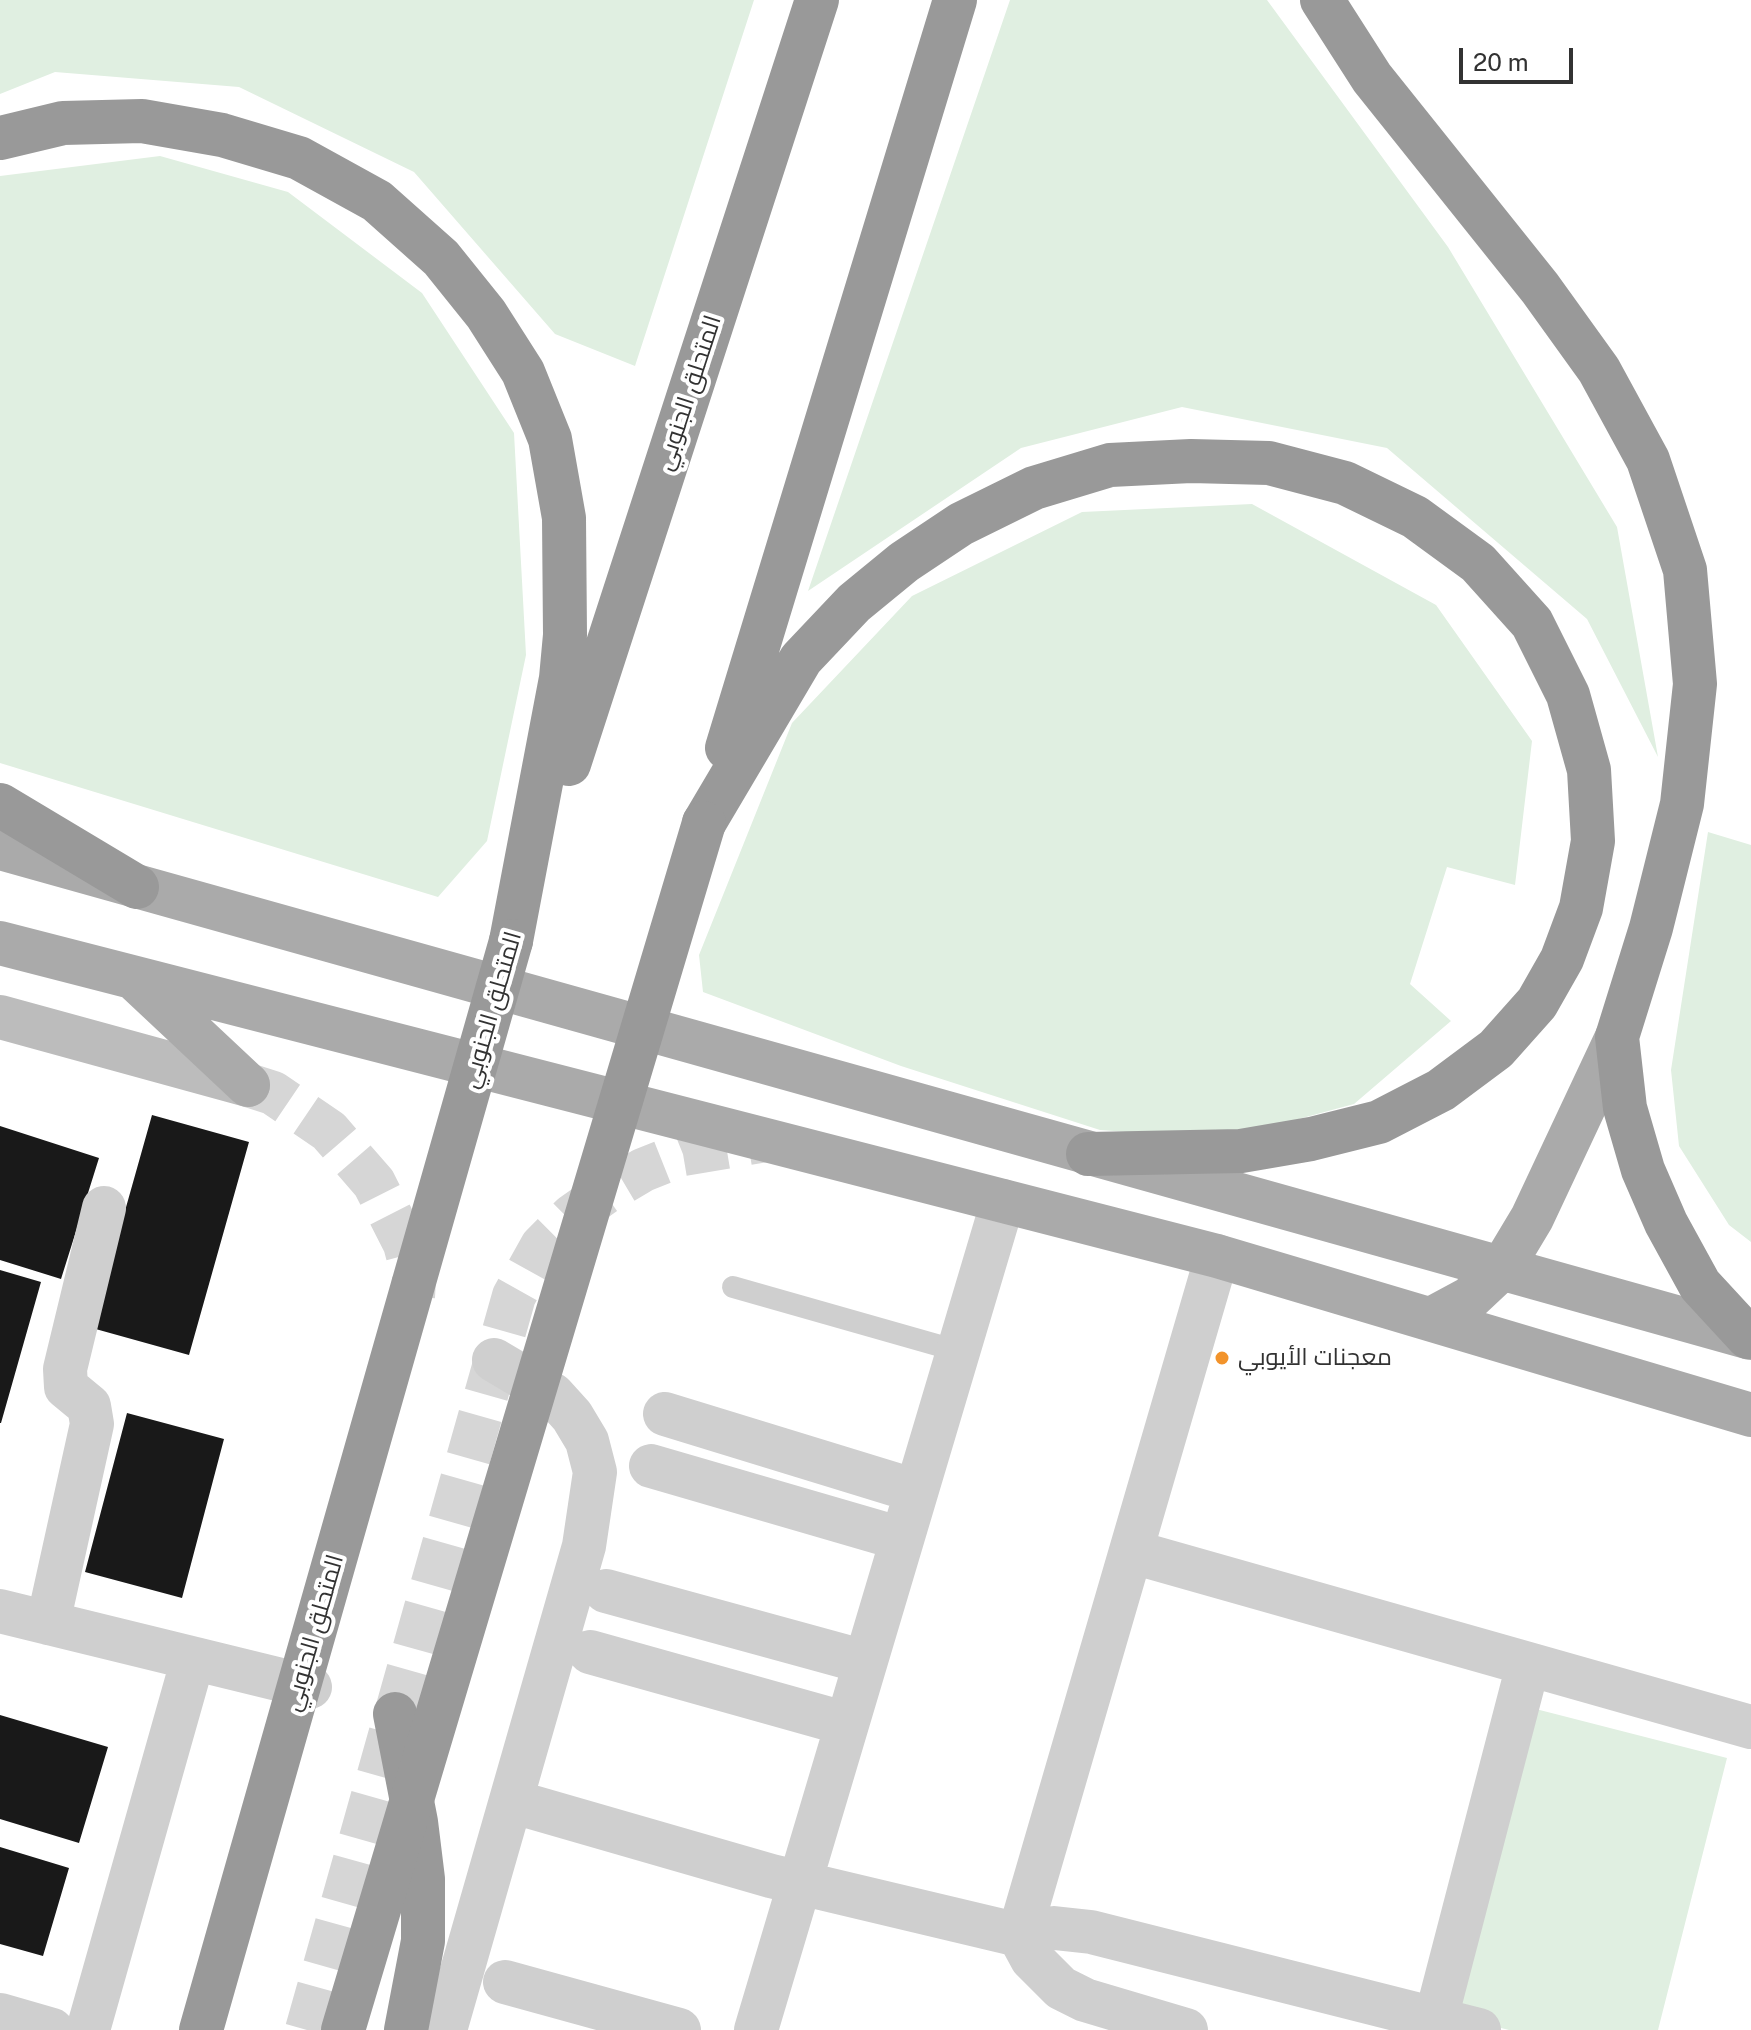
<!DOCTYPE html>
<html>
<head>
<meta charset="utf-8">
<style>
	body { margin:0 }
	#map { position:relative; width:1751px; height:2030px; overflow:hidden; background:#fff; font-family:"Public Sans",sans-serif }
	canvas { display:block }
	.scale { position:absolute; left:1459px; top:48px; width:114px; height:36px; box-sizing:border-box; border:4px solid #323232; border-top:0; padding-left:10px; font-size:24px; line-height:28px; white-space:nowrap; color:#323232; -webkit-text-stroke:6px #fff; paint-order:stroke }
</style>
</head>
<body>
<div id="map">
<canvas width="1751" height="2030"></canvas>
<div class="scale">20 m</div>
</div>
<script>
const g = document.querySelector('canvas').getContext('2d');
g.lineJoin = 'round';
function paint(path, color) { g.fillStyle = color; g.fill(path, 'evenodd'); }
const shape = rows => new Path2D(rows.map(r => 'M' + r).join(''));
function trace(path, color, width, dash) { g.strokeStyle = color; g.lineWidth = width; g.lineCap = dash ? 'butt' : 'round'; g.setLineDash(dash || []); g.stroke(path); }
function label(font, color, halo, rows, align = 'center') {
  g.font = font + ' "Public Sans",Cairo,sans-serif'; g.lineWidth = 8; g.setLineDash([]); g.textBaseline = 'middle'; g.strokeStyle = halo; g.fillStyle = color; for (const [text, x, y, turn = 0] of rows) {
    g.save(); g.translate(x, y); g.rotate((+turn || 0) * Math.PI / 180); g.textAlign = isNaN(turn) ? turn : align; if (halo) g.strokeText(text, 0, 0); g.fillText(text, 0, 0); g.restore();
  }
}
paint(shape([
	[0,0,754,0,635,366,555,334,414,172,239,87,55,72,0,94],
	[1010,0,1267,0,1448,247,1617,527,1658,757,1587,619,1387,448,1182,407,1021,448,808,591],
	[160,156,288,192,422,293,514,433,526,655,487,841,438,897,0,763,0,176],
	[1252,504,1436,605,1532,741,1515,885,1447,867,1410,984,1451,1021,1354,1104,1225,1139,1100,1130,901,1066,703,992,699,955,792,723,912,596,1082,512],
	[1708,832,1751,845,1751,1242,1729,1225,1679,1146,1671,1070],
	[1528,1707,1727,1758,1658,2030,1509,2030,1450,2015]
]), '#e0efe1');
paint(shape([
	[152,1115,249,1142,189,1355,92,1328],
	[0,1126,99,1158,61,1279,0,1260],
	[0,1270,41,1282,1,1423,0,1423],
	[127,1413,224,1439,182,1598,85,1572],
	[0,1715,108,1747,79,1843,0,1819],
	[0,1847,69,1868,43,1956,0,1944]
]), '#191919');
trace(shape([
	[248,1085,273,1093,329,1131,374,1183,405,1244,414,1278,413,1297],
	[307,2030,514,1296,542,1246,572,1216,606,1192,643,1170,683,1154,766,1140]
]), '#d6d6d6', 44, [44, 22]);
trace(shape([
	[733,1287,958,1351]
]), '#cfcfcf', 22);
trace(shape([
	[665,1414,916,1491],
	[651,1466,902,1539],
	[1133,1552,1751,1727],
	[606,1591,865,1662],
	[0,1611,310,1687],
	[48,1623,92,1424,89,1406,66,1387,65,1369,104,1208],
	[590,1652,847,1724],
	[511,1801,771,1876,1019,1935,1054,1928,1091,1932,1479,2030],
	[505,1982,679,2030],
	[0,2015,52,2030],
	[1436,2018,1528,1665],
	[88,2030,193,1659],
	[445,2030,584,1546,595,1472,587,1441,572,1416,553,1395,494,1360],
	[756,2030,1003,1201],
	[1186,2030,1085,2000,1061,1988,1032,1959,1019,1935,1217,1256]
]), '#cfcfcf', 44);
trace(shape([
	[0,1017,248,1085]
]), '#bcbcbc', 44);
trace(shape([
	[0,848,1751,1338],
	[0,943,1217,1256,1751,1415],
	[136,980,248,1085],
	[1431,1319,1470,1298,1502,1268,1532,1218,1617,1037]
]), '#aaa', 44);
trace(shape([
	[1322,0,1372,78,1540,288,1599,370,1648,460,1685,570,1695,684,1682,804,1651,928,1617,1037,1625,1108,1643,1170,1666,1223,1700,1285,1748,1337],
	[0,138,63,123,142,121,222,135,299,158,377,201,441,258,486,314,523,372,550,439,564,518,565,635,561,678,511,941],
	[727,748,955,0],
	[569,764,817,0],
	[0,805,137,887],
	[704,823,801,659,854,603,904,562,961,524,1034,488,1110,465,1191,461,1269,463,1345,483,1415,517,1478,563,1532,623,1568,695,1589,770,1593,841,1581,908,1562,959,1537,1003,1496,1049,1441,1090,1379,1122,1311,1139,1241,1151,1088,1154],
	[395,1714,416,1822,423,1879,423,1941,406,2030]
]), '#999', 44);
trace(shape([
	[201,2030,511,941],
	[343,2030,704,823]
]), '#999', 44);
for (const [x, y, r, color] of [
	[1222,1358,8,"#f2932b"]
]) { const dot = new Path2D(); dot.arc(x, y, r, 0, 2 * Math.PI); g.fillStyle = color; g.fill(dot); trace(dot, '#fff', 3); }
label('24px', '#323232', '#fff', [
	["المتحلق الجنوبي",689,393,-72],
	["المتحلق الجنوبي",492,1010,-74],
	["المتحلق الجنوبي",314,1633,-74]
]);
label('24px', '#323232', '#fff', [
	["معجنات الأيوبي",1238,1358]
], 'left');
</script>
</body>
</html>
